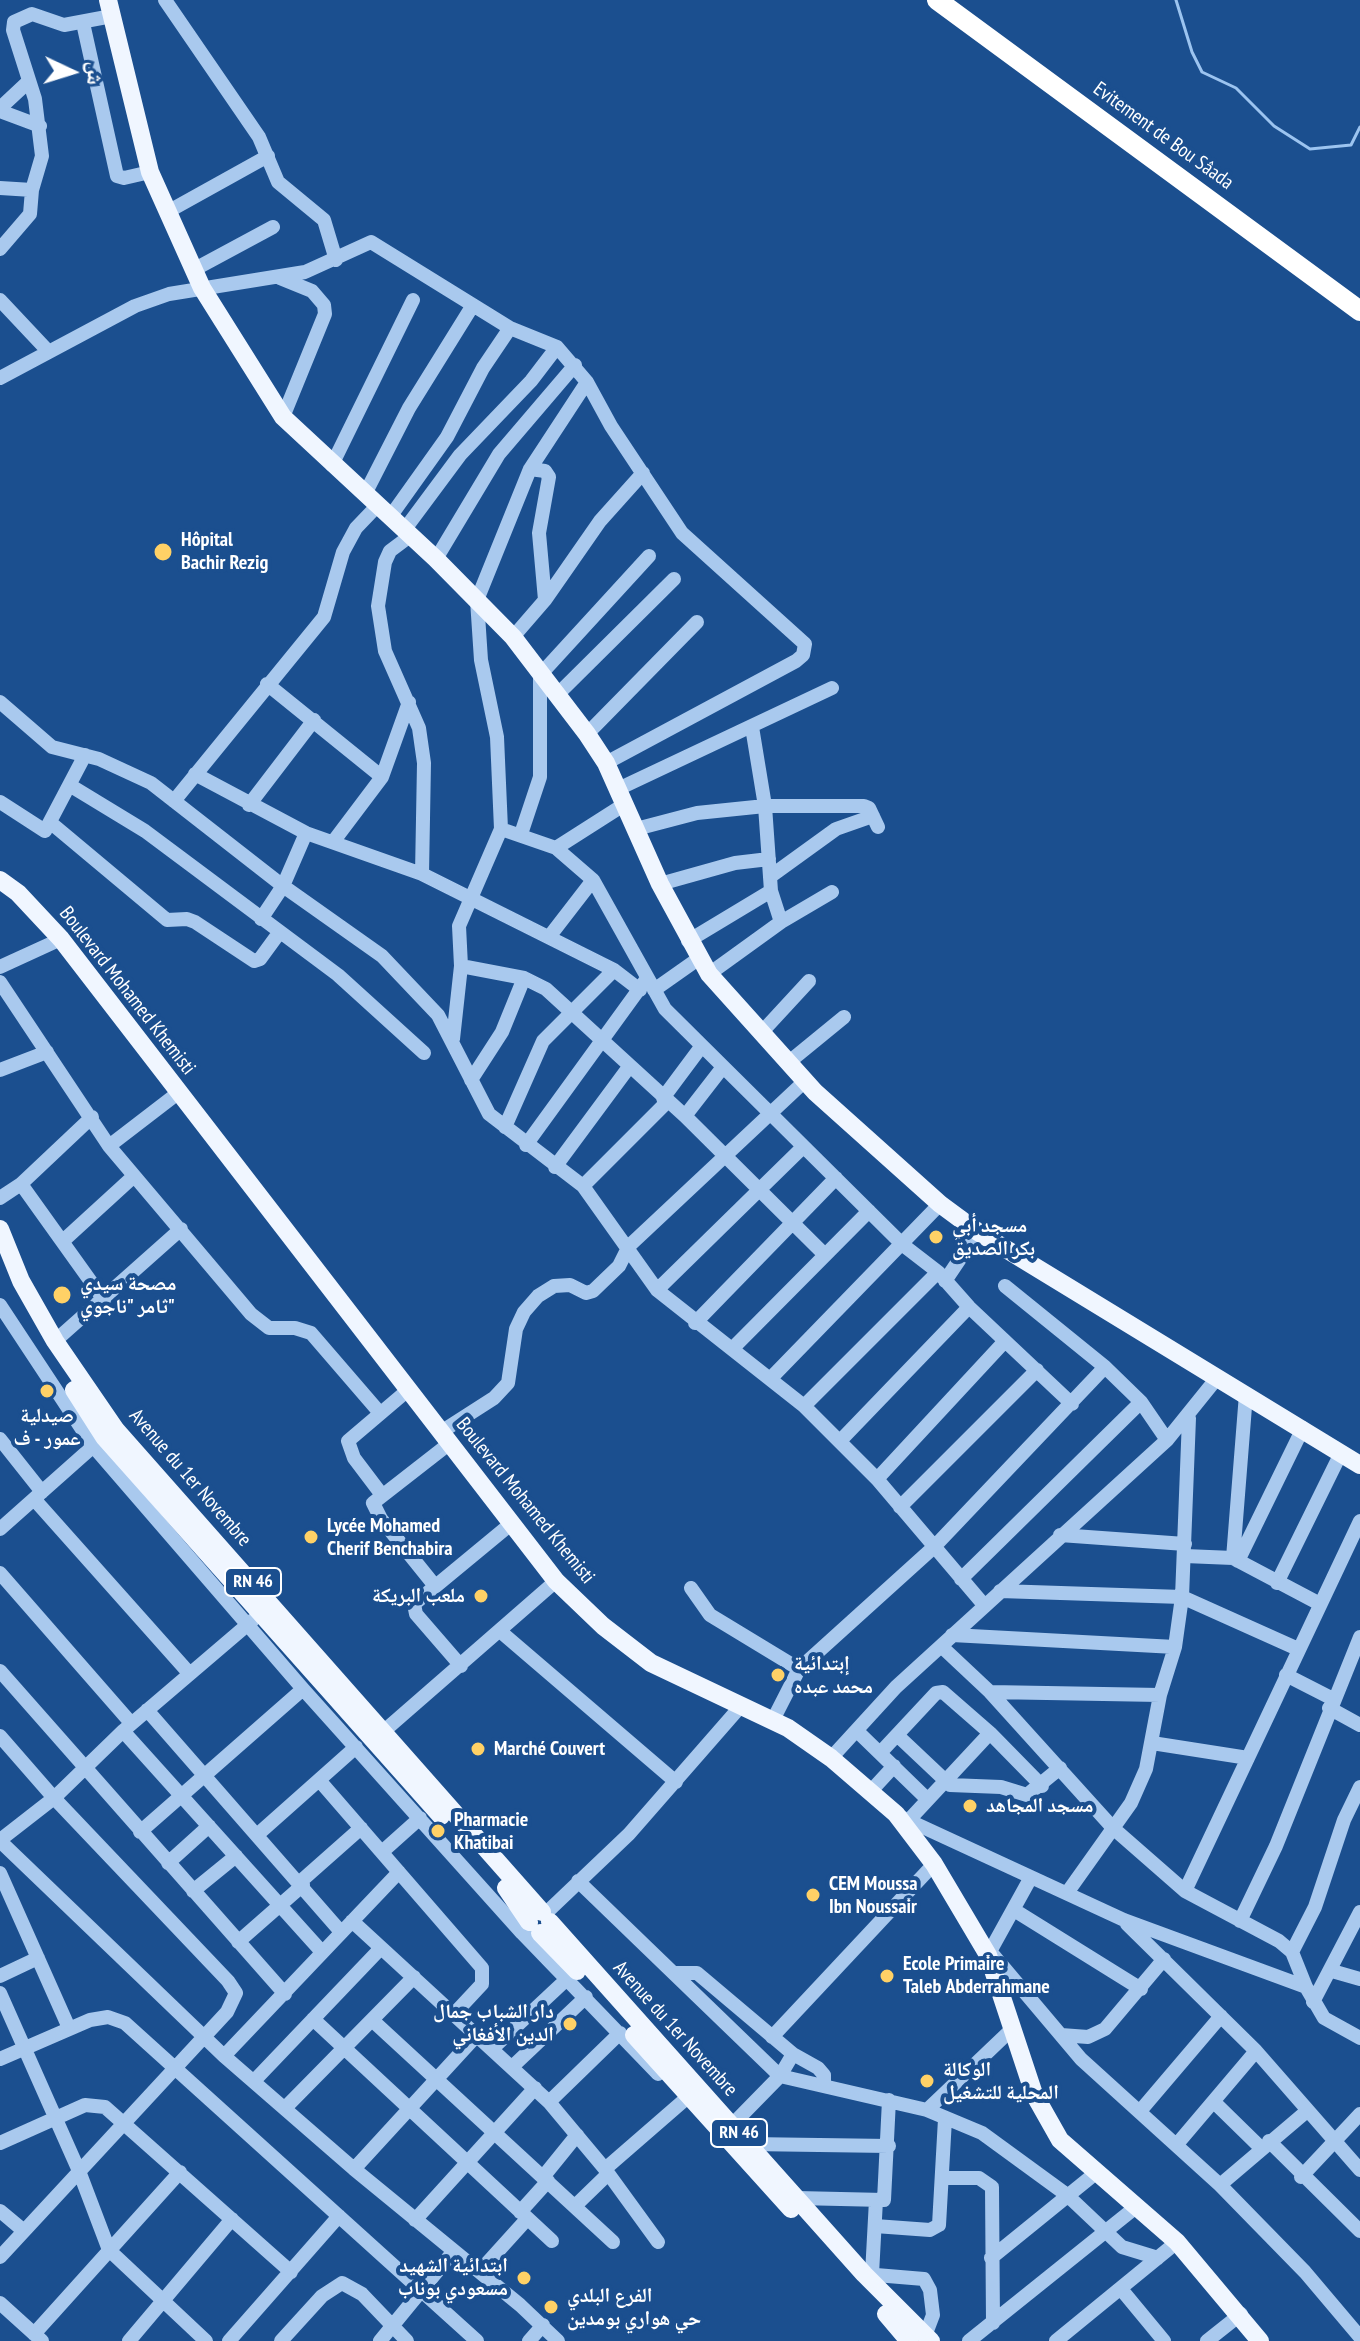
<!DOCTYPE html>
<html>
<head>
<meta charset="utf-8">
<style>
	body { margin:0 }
	#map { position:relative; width:1360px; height:2341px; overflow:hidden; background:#1b4f8f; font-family:"PT Sans Narrow","Noto Naskh Arabic",sans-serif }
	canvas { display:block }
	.north { position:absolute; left:32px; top:32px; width:80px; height:80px; -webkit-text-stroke:6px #1b4f8f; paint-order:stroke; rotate:94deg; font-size:22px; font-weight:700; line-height:32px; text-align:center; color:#fff }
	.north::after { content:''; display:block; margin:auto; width:28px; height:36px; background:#fff; clip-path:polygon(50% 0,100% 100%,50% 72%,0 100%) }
</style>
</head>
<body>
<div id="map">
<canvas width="1360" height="2341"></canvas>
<div class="north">ش</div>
</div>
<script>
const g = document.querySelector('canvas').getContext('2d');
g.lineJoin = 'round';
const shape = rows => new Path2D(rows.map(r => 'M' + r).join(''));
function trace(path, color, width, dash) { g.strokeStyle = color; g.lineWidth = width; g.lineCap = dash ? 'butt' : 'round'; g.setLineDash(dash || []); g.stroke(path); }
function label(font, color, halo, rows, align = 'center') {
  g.font = font + ' "PT Sans Narrow","Noto Naskh Arabic",sans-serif'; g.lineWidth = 8; g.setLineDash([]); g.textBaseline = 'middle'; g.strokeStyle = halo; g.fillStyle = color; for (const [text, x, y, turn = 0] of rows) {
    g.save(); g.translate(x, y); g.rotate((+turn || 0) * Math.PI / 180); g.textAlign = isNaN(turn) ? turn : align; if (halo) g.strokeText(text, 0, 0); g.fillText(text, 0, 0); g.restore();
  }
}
trace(shape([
	[1176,0,1192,52,1202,72,1236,88,1274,126,1310,149,1351,145,1360,127]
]), '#9cc4f0', 3);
trace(shape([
	[165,0,259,137,278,182,324,220,336,260],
	[83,23,117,176,124,178,150,172],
	[0,108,28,82],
	[0,111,40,126],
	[0,188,32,190],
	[169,211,268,156],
	[0,249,30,214,32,190,42,156,35,99,13,30,14,22,32,14,64,25,112,16],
	[195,269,273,227],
	[280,278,312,291,324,305,325,314,283,417],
	[0,300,47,350],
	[0,378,135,306,169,294,305,272,371,242,510,328,557,347,587,382,611,426,682,533,805,644,803,655,796,661,606,763],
	[587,382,530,469,477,600,481,660,497,737,501,829,556,848,593,880,665,1009,903,1245,938,1272,969,1307,1072,1404],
	[332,465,413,300],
	[530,469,545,471,549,477,539,533,545,600],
	[365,494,409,408,473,305],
	[390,517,447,437,483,368,510,328],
	[405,529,460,455,531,381,557,347],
	[410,536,390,551,385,562,378,606,385,651,419,728,424,763,422,874],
	[436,559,499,454,575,365],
	[513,637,545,600,600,521,643,473],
	[267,684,382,777],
	[557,695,674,579],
	[0,702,52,747,99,759,151,783,283,886,382,956,438,1015,489,1114,583,1186,657,1290,804,1406,877,1479,984,1605],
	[752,727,765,806,771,891,781,922],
	[587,734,697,622],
	[195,774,306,833,422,874,614,970,640,990],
	[71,786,145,831,338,975,424,1053],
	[618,789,832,688],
	[174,801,324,617,343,552,356,528,378,505],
	[0,802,45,831,85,755],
	[249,805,314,720],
	[51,823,167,920,187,919,195,922,254,961,260,959,279,933],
	[636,829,697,813,765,806,864,806,869,808,878,827],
	[521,834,540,777,540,675,649,556],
	[333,842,382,777,409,702],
	[556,848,625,804],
	[771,876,836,829,873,816],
	[660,884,735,863,769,859],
	[261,919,283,886,306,833],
	[549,937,593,880],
	[688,941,771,891],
	[461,966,524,978,546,989,685,1116,825,1255],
	[0,967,61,939],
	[709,974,781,922,832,892],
	[0,982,109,1146,251,1314,269,1328,295,1328,311,1333,380,1413],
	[654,990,698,959],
	[761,1033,809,981],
	[453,1039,461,966,459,926,501,829],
	[789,1062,844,1017],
	[0,1070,47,1052],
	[471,1080,502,1032,524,978],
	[663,1098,701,1047],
	[685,1116,723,1067],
	[505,1127,543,1041,614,970],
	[526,1145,645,981],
	[109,1146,178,1093],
	[555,1167,629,1067],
	[21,1184,104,1300],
	[583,1186,667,1102],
	[0,1198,21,1184,92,1117],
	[64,1240,134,1176],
	[945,1281,978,1232],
	[1005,1286,1105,1367,1141,1402,1167,1440],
	[657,1290,803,1147],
	[0,1305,93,1446,303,1689,522,1933,531,1929],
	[695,1323,836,1178],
	[55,1341,181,1229],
	[732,1349,869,1211],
	[771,1378,940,1204],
	[804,1406,938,1272],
	[441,1432,494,1398,508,1383,516,1329,524,1312,538,1296,554,1286,570,1285,586,1293,593,1291,619,1266,629,1246,805,1081],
	[0,1439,42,1492],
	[840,1441,969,1307],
	[877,1479,1005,1341],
	[382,1495,354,1458,348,1441,408,1390],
	[34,1499,189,1673],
	[900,1507,1037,1370],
	[0,1529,98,1442],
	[1060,1535,1185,1544],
	[1185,1556,1233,1558,1320,1604],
	[1233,1558,1246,1394],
	[1238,1561,1303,1428],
	[0,1573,131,1723],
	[961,1579,1141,1402],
	[1277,1583,1341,1453],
	[435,1586,381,1519,373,1503,450,1443],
	[691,1588,710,1615,799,1669],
	[1000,1591,1182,1597,1298,1649],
	[501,1632,676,1782],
	[952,1635,1175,1647],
	[941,1646,990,1692,1113,1828,1185,1891,1279,1941,1292,1952,1306,1987,1324,2018,1360,2038],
	[461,1666,416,1614,414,1604,512,1523],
	[0,1671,285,1994],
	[1286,1675,1333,1699],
	[990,1692,1160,1695],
	[1329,1708,1360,1725],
	[147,1710,341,1932],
	[773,1720,799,1669,934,1547,1105,1367],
	[123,1731,322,1952],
	[384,1731,556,1581],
	[857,1731,927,1799],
	[897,1735,950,1785,1001,1787,1027,1795,1060,1768],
	[0,1736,54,1798,228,1981,236,1993,227,2012,0,2257],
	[1152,1743,1248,1758],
	[880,1753,936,1693,943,1692,990,1733,1042,1786],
	[831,1758,896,1687,1167,1440,1217,1378],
	[319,1780,482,1968,482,1984,454,2014],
	[871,1791,894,1766],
	[901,1817,1124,1920,1306,1987],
	[908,1821,990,1733],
	[140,1832,303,1689],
	[257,1835,356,1747],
	[0,1840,54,1798,123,1731,253,1620],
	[0,1841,224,2056,354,2169,520,2305,558,2341],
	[382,1852,420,1818],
	[168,1863,209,1826],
	[0,1873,69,2028],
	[578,1881,780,2076,927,2110,982,2133,1067,2195,1122,2247,1158,2258],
	[300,1882,361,1828],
	[193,1891,236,1856],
	[1185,1891,1360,1521],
	[1067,1893,1131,1803,1146,1769,1160,1695,1175,1647,1182,1597,1189,1418],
	[1014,1910,1141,1989],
	[545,1914,629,1834,740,1707],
	[352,1921,549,2102,605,2169,689,2096],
	[1240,1921,1276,1846,1360,1637],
	[1127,1924,1256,2051,1360,2170],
	[522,1933,658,2074],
	[238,1942,303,1885],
	[989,1950,1081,2059,1220,2185,1305,2272,1360,2337],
	[1292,1952,1315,1907,1344,1820,1360,1787],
	[988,1955,1030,1879],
	[1332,1971,1360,1979],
	[676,1973,697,1973,793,2054,818,2068,824,2075,824,2085],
	[0,1976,38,1958],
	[0,1993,79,2171,109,2250,206,2341],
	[1313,2002,1360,1912],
	[313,2019,552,2241],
	[372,2020,613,2242],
	[1061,2035,1088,2037,1105,2029,1164,1959],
	[772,2037,934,1864],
	[492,2049,568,1978],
	[224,2056,399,1872],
	[0,2059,90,2020,108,2017,125,2023,477,2341],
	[512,2067,586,1997],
	[254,2081,381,1948],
	[549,2102,620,2033],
	[1214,2102,1261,2148],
	[285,2108,414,1977],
	[927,2110,1012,2029],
	[1141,2110,1221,2016],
	[732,2125,780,2076,793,2054],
	[1269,2141,1360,2231],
	[0,2143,85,2105,105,2107,291,2272],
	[1178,2143,1256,2051],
	[749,2144,889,2146],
	[354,2169,477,2035],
	[605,2169,658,2242],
	[543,2177,577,2135],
	[1301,2177,1360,2114],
	[944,2178,979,2178,992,2187,993,2323],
	[1220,2185,1307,2111],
	[797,2198,884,2200,889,2100],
	[575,2206,608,2174],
	[0,2211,24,2231],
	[520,2212,548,2181],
	[415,2220,535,2088],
	[875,2226,930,2230,939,2225,945,2119],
	[991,2258,1097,2172],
	[480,2271,527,2219],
	[864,2274,924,2279,930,2290,933,2315,925,2336],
	[872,2274,876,2200],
	[1121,2289,1164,2341],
	[0,2303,42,2341],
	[34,2334,180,2172],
	[129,2341,232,2219],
	[229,2341,339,2216],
	[281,2341,322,2296,342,2283,362,2294,407,2341],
	[380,2341,453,2252],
	[529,2341,543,2325],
	[969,2341,1136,2207],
	[1056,2341,1177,2242],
	[1207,2341,1241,2314]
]), '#a9c9ee', 14);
trace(shape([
	[108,0,150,172,202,288,283,417,436,559,513,637,587,734,606,763,660,884,709,974,815,1092,940,1204,978,1232,1360,1465],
	[0,880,18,893,61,939,556,1581,603,1626,651,1663,788,1728,831,1758,896,1814,934,1864,988,1955,1034,2094,1060,2140,1177,2242,1260,2341],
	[0,1229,21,1281,55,1341,116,1430,542,1912],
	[74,1390,104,1437,441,1816],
	[506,1888,529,1922],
	[550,1922,864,2274,931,2341],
	[540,1933,577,1971],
	[634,2035,791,2209],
	[886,2314,909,2341]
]), '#f0f6ff', 18);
trace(shape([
	[937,0,1360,311]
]), '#fff', 20);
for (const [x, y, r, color] of [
	[163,552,10,"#ffd166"],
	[936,1237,8,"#ffd166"],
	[62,1295,10,"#ffd166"],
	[47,1391,8,"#ffd166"],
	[311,1537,8,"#ffd166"],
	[481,1596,8,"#ffd166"],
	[778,1675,8,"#ffd166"],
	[478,1749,8,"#ffd166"],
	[970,1806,8,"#ffd166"],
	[438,1831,8,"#ffd166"],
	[813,1895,8,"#ffd166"],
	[887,1976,8,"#ffd166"],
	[570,2024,8,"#ffd166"],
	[927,2081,8,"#ffd166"],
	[524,2278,8,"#ffd166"],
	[551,2307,8,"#ffd166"]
]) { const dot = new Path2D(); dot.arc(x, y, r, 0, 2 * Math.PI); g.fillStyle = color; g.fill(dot); trace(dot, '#1b4f8f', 3); }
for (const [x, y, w] of [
	[253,1582,56],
	[739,2133,56]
]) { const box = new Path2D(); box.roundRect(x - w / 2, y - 14, w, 28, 6); g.fillStyle = '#1b4f8f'; g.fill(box); trace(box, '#fff', 2); }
label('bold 18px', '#fff', null, [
	["RN 46",253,1582],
	["RN 46",739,2133]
]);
label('20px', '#fff', '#1b4f8f', [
	["Evitement de Bou Sâada",1163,136,36],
	["Boulevard Mohamed Khemisti",127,991,52],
	["Avenue du 1er Novembre",190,1478,49],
	["Boulevard Mohamed Khemisti",525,1501,51],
	["Avenue du 1er Novembre",675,2029,48]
]);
label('bold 20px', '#fff', '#1b4f8f', [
	["Hôpital",181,540],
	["Bachir Rezig",181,563],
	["مسجد أبي",952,1226],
	["بكر الصديق",952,1249],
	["مصحة سيدي",80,1284],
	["ثامر \"ناجوي\"",80,1307],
	["صيدلية",47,1416,"center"],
	["عمور - ف",47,1439,"center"],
	["Lycée Mohamed",327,1526],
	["Cherif Benchabira",327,1549],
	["ملعب البريكة",465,1596,"right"],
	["إبتدائية",794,1664],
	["محمد عبده",794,1687],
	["Marché Couvert",494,1749],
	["مسجد المجاهد",986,1806],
	["Pharmacie",454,1820],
	["Khatibai",454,1843],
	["CEM Moussa",829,1884],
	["Ibn Noussair",829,1907],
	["Ecole Primaire",903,1964],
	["Taleb Abderrahmane",903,1987],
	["دار الشباب جمال",554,2012,"right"],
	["الدين الأفغاني",554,2035,"right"],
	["الوكالة",943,2070],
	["المحلية للتشغيل",943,2093],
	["ابتدائية الشهيد",508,2266,"right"],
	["مسعودي بوناب",508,2289,"right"],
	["الفرع البلدي",567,2296],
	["حي هواري بومدين",567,2319]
], 'left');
</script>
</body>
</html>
